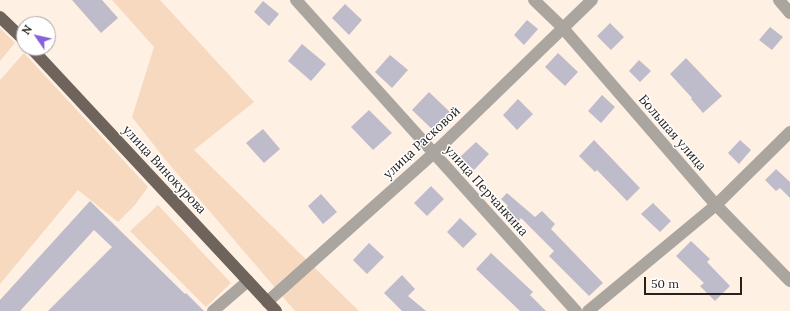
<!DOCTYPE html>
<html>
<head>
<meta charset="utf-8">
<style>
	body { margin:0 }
	#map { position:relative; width:790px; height:311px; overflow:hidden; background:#fff0e4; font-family:Lora,serif }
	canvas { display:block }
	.north { position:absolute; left:16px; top:16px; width:40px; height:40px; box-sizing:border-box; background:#fff; border:1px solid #a9a7a5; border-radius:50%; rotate:304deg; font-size:11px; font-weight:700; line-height:16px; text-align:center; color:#27221d }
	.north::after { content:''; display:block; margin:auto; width:14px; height:18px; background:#8660da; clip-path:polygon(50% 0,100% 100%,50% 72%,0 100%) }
	.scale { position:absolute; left:644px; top:277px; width:98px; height:18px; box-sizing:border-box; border:2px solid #27221d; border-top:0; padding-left:5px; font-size:12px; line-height:14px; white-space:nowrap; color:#27221d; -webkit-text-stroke:3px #fff; paint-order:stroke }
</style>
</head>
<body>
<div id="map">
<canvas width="790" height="311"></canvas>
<div class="north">N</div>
<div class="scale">50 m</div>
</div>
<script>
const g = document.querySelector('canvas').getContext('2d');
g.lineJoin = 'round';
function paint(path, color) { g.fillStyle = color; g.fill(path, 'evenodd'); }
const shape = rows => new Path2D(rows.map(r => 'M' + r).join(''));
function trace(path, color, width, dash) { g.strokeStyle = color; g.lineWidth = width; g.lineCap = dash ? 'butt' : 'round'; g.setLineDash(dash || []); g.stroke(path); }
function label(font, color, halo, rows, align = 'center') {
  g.font = font + ' Lora,serif'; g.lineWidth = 3; g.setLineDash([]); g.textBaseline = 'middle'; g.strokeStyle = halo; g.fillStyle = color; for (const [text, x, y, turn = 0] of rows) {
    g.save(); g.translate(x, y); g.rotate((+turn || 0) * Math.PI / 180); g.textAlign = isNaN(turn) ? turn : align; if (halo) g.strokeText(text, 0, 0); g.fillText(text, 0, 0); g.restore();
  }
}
paint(shape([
	[112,0,160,0,254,102,194,150,359,311,295,311,164,158,132,117,154,47],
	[0,28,15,43,0,61],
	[24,53,148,187,135,205,118,222,78,190,0,284,0,80],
	[158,205,231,283,206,307,130,231]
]), '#f7d9bf');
paint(shape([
	[72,0,102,0,118,18,101,33],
	[263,1,279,14,269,26,254,12],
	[345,4,362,20,349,35,332,18],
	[527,20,538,29,524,45,514,35],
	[610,23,624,37,611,50,597,36],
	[770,27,783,37,772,50,759,40],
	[302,44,326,64,311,81,288,61],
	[558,53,578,72,565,86,545,67],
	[390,55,408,70,392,88,375,72],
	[686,58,722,96,703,113,691,99,692,98,670,74],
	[639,60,651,71,640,82,629,71],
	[429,92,452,114,435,132,412,110],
	[602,95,615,107,601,123,588,111],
	[518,99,533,114,517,130,503,115],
	[369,110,392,133,373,150,351,127],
	[263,129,280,149,264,163,246,143],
	[594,140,640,188,627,201,597,170,595,172,579,156],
	[740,140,751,150,739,164,728,153],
	[476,142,489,154,474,170,460,157],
	[776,169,790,182,790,198,780,188,776,191,765,180],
	[431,186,444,199,427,216,414,203],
	[507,193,535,217,542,211,555,224,551,229,603,283,589,296,549,256,554,251,521,218,516,225,502,212,508,206,501,199],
	[321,194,337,212,323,224,308,206],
	[90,201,185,294,186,293,204,311,48,311,112,247,94,230,20,311,0,311,0,300],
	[653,203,671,221,660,232,641,214],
	[460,218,477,234,463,248,447,232],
	[691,241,710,259,707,262,730,286,715,301,700,286,704,283,676,256],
	[369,243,384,257,367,274,353,260],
	[491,253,533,292,530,295,546,311,520,311,476,269],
	[402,275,415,289,408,296,426,311,402,311,384,293]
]), '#bebbcb');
trace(shape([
	[296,0,576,311],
	[534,0,562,27,716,205,790,281],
	[779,0,790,13],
	[267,302,434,153,592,0],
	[213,311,248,281],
	[588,311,716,205,790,132]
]), '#aba59f', 12);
trace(shape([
	[0,17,24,40],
	[31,48,276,311]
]), '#6f645b', 12);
label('13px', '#27221d', '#fff', [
	["Большая улица",672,133,49],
	["улица Расковой",422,143,-43],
	["улица Винокурова",164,170,47],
	["улица Перчанкина",486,191,48]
]);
</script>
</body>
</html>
